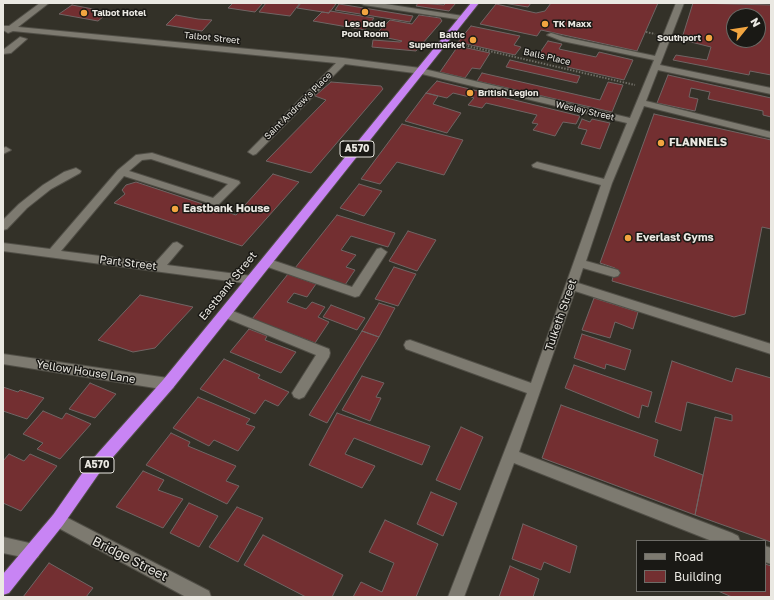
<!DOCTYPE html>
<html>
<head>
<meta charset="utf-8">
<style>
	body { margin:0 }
	#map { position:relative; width:774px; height:600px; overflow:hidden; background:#333128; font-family:"Golos Text",sans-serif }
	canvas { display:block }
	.frame { position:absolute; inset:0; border:4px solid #eae8e2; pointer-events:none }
	.legend { position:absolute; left:636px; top:540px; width:130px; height:52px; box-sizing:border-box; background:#1a1915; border:1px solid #6d6c67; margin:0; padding:5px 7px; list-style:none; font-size:12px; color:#eae8e2 }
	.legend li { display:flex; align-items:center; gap:8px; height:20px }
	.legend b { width:20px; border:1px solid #6d6c67 }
	.north { position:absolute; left:726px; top:8px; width:40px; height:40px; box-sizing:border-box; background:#1a1915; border:1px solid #6d6c67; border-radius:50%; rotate:60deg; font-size:11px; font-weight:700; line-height:16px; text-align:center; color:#eae8e2 }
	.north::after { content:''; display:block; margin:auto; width:14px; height:18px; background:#f2a540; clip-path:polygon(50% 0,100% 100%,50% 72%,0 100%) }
</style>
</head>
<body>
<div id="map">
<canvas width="774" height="600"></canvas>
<div class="frame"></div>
<ul class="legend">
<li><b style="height:5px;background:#7d7a70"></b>Road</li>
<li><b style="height:11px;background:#732f31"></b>Building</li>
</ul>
<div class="north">N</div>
</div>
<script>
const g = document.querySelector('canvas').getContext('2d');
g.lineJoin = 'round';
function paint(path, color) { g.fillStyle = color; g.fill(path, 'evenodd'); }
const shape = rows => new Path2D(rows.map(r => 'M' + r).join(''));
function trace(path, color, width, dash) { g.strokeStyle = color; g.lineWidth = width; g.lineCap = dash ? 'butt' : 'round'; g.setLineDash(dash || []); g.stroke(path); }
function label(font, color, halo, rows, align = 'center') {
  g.font = font + ' "Golos Text",sans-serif'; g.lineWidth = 3; g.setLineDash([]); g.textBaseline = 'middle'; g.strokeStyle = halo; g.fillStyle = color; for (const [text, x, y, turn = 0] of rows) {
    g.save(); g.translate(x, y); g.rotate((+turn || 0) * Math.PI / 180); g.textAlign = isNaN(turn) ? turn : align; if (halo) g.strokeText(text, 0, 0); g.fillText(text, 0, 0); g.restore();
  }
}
const building = shape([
	[233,3,263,3,255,12,228,8,233,3],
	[266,3,300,3,290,16,259,12,266,3],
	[301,3,331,3,336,4,329,13,297,8,301,3],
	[418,3,444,5,446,3,456,3,449,11,416,6,418,3],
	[503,3,531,3,528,7,503,3],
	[551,3,658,3,637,51,541,30,537,36,480,24,496,4,536,13,545,11,551,3],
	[693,3,771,5,771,75,750,71,749,75,673,60,676,55,707,60,711,47,687,41,683,35,693,3],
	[734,16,758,16,758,40,734,40,734,16],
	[339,4,413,16,410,22,335,10,339,4],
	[72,5,109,12,98,21,59,14,72,5],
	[330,11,374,18,365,30,313,21,322,12,329,13,330,11],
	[176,15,198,19,212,20,202,31,166,25,176,15],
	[419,15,440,18,442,21,416,51,372,47,373,40,400,42,402,41,383,37,385,35,377,33,390,20,412,24,419,15],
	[471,26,520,36,514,45,521,47,515,55,458,42,471,26],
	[548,41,562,44,559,49,596,57,599,52,633,60,624,80,567,67,570,61,539,54,548,41],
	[458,46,490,53,480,69,472,68,465,78,440,72,458,46],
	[510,60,580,76,577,83,506,67,510,60],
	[482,73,600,100,608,82,623,85,612,112,477,81,482,73],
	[668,75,771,98,771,117,763,115,763,111,708,99,710,92,691,88,689,97,698,99,695,111,657,103,668,75],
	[437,81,580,116,576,124,563,122,555,136,533,130,538,124,532,123,537,115,486,103,482,108,468,105,474,98,453,93,447,98,426,93,437,81],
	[331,82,381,86,383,89,311,173,266,161,326,100,315,96,331,82],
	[426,93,438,96,433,104,461,113,447,133,405,121,426,93],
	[654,114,771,140,771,229,762,227,745,314,734,317,612,281,615,268,600,263,654,114],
	[582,119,590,122,592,119,610,123,600,149,581,144,587,130,578,128,582,119],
	[402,124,463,140,444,175,397,162,380,184,361,179,402,124],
	[273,174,299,182,242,246,114,203,125,194,122,190,126,185,136,182,236,215,273,174],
	[359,184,382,191,364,216,340,208,359,184],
	[337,215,395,233,388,247,351,236,341,250,356,255,346,267,355,270,345,285,295,268,337,215],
	[408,231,436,240,417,271,389,261,408,231],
	[394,267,416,274,398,306,375,299,394,267],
	[288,274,316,284,307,297,294,293,287,302,306,309,312,302,325,307,318,317,329,322,315,343,252,319,288,274],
	[140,295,193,307,155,348,133,352,98,340,140,295],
	[594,298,638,312,633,329,615,322,610,338,582,330,594,298],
	[379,303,395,308,379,337,362,331,379,303],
	[331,305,365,318,357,330,323,317,331,305],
	[249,329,267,336,265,340,296,352,281,373,230,352,249,329],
	[362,331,379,337,327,423,309,415,362,331],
	[582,334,631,350,625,370,606,364,605,369,574,358,582,334],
	[224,359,260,375,258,378,289,392,278,406,265,400,255,414,200,389,224,359],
	[672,361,732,382,736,368,771,378,771,542,695,515,715,417,732,421,732,415,687,402,681,431,655,422,672,361],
	[574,365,652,392,648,407,642,405,639,418,565,388,574,365],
	[362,376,384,383,376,397,381,398,370,421,342,410,362,376],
	[90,383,116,394,95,418,69,409,90,383],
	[3,387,18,392,20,390,44,398,27,419,3,411,3,387],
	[198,397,250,419,246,424,255,427,238,451,214,440,209,446,173,428,198,397],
	[561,405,658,440,654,456,703,475,695,515,542,458,561,405],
	[43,411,62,419,66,413,91,424,60,459,37,449,43,443,23,434,43,411],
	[337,413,430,446,422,465,354,438,345,454,375,466,362,488,309,465,337,413],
	[461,427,483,437,460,490,436,480,461,427],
	[171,433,190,442,188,446,236,466,226,481,239,486,227,504,146,465,171,433],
	[9,454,24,461,30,454,57,466,21,511,3,503,3,461,9,454],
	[143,471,164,480,158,490,183,499,163,528,116,507,143,471],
	[431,492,457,503,443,536,417,524,431,492],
	[189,503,218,516,199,547,170,533,189,503],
	[237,507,263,518,238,562,209,547,237,507],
	[385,520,438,544,416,597,353,597,361,582,382,592,394,563,369,552,385,520],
	[523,524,577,546,570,573,544,562,541,570,512,559,523,524],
	[263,535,343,575,332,597,306,597,244,565,263,535],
	[49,563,93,588,86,597,23,597,49,563],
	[765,564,771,566,771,597,732,597,718,591,765,591,765,564],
	[510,566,539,579,533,597,499,597,510,566]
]);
paint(building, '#732f31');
trace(building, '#706564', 1);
const minor = shape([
	[40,3,49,3,18,27,343,58,420,68,630,118,654,60,562,41,547,35,551,33,564,37,655,56,676,3,684,3,660,65,771,88,771,94,658,70,646,101,771,132,771,138,644,106,612,183,586,261,618,270,620,273,618,276,614,277,583,268,578,283,771,344,771,354,575,291,519,452,732,533,738,536,740,541,712,541,514,463,464,597,448,597,527,393,406,349,404,345,406,341,410,340,531,383,601,185,533,167,532,165,537,162,604,179,627,123,422,74,345,64,256,154,253,155,248,152,250,150,336,63,13,31,8,33,3,30,3,26,9,26,40,3],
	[360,3,379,3,463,16,467,18,463,20,364,5,360,3],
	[20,37,27,39,11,53,3,54,3,50,20,37],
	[6,147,11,150,3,154,3,148,6,147],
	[152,153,239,181,240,183,219,204,215,205,124,176,61,251,155,263,173,243,177,242,183,246,167,265,252,276,256,277,258,280,256,283,252,284,3,251,3,243,50,249,118,170,136,155,152,153],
	[151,159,228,184,213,198,129,171,142,160,151,159],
	[76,168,81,171,80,173,51,189,27,208,7,229,3,230,3,220,19,204,43,185,64,172,76,168],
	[381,248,387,252,359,296,355,297,262,265,260,262,266,258,352,287,377,249,381,248],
	[225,308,329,349,330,353,329,357,304,397,299,399,294,397,292,393,316,355,221,316,219,313,221,310,225,308],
	[3,354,168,378,173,380,175,384,173,388,168,390,3,364,3,354],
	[58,513,209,591,211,597,186,597,53,525,50,520,53,515,58,513],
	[3,537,38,545,40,551,38,557,32,559,3,553,3,537],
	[765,546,771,548,771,564,765,562,765,546]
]);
const highway = shape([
	[471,3,479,3,173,388,100,472,63,525,9,593,3,595,3,574,53,515,90,462,163,380,471,3]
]);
trace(minor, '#514f47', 2);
trace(highway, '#514f47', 2);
trace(shape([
	[646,32,655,34],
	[459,44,635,85]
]), '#706e66', 2, [1.5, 1.5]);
paint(minor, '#7d7a70');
paint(highway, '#c884f4');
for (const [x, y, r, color] of [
	[365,12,4,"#f2a540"],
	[84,13,4,"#f2a540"],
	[545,24,4,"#f2a540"],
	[709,38,4,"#f2a540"],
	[473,40,4,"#f2a540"],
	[470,93,4,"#f2a540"],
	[661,143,4,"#f2a540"],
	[175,209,4,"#f2a540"],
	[628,238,4,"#f2a540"]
]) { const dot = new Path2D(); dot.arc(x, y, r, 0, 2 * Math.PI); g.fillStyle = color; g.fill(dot); trace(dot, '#1a1915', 1.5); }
label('bold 9px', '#eae8e2', '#1a1915', [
	["Talbot Hotel",92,13],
	["Les Dodd",365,24,"center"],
	["Pool Room",365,34,"center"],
	["TK Maxx",553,24],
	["Baltic",465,35,"right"],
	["Supermarket",465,45,"right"],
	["Southport",701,38,"right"],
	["British Legion",478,93]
], 'left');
label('9px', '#eae8e2', '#1a1915', [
	["Talbot Street",212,38,6],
	["Balls Place",547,57,13],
	["Saint Andrew's Place",298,106,-45],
	["Wesley Street",585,111,13]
]);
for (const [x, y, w] of [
	[357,149,34],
	[97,465,34]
]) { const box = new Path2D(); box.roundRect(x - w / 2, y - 8, w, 16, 3); g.fillStyle = '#1a1915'; g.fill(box); trace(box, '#eae8e2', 1); }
label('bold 10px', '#eae8e2', null, [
	["A570",357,149],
	["A570",97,465]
]);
label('bold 11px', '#eae8e2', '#1a1915', [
	["FLANNELS",669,143],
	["Eastbank House",183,209],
	["Everlast Gyms",636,238]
], 'left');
label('11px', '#eae8e2', '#1a1915', [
	["Part Street",128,263,7],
	["Eastbank Street",228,286,-51],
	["Tulketh Street",561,315,-71],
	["Yellow House Lane",86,372,9]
]);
label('13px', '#eae8e2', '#1a1915', [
	["Bridge Street",130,559,27]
]);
</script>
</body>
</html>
